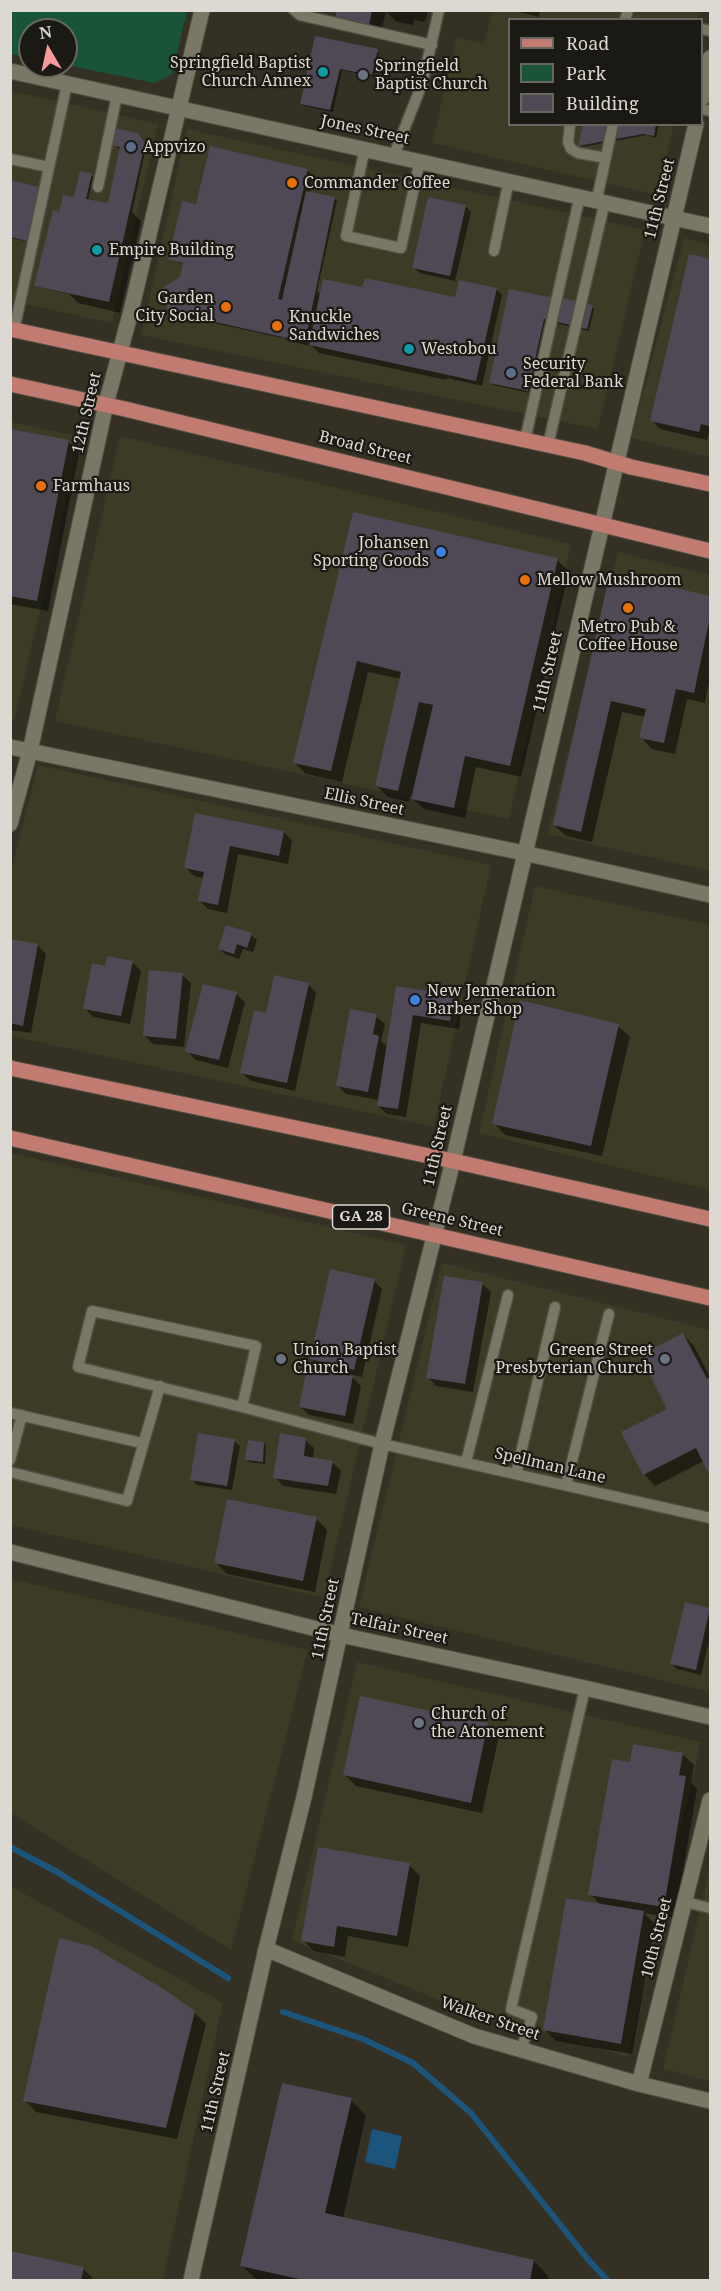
<!DOCTYPE html>
<html>
<head>
<meta charset="utf-8">
<style>
	body { margin:0 }
	#map { position:relative; width:721px; height:2291px; overflow:hidden; background:#343124; font-family:"Noto Serif",serif }
	canvas { display:block }
	.frame { position:absolute; inset:0; border:12px solid #dbd9d1; pointer-events:none }
	.legend { position:absolute; left:508px; top:18px; width:195px; height:108px; box-sizing:border-box; background:#1a1913; border:2px solid #67665f; margin:0; padding:8px 10px; list-style:none; font-size:18px; color:#dbd9d1 }
	.legend li { display:flex; align-items:center; gap:12px; height:30px }
	.legend b { width:30px; border:2px solid #67665f }
	.north { position:absolute; left:18px; top:18px; width:60px; height:60px; box-sizing:border-box; background:#1a1913; border:2px solid #67665f; border-radius:50%; rotate:351deg; font-size:16px; font-weight:700; line-height:24px; text-align:center; color:#dbd9d1 }
	.north::after { content:''; display:block; margin:auto; width:21px; height:27px; background:#f59b9c; clip-path:polygon(50% 0,100% 100%,50% 72%,0 100%) }
</style>
</head>
<body>
<div id="map">
<canvas width="721" height="2291"></canvas>
<div class="frame"></div>
<ul class="legend">
<li><b style="height:8px;background:#c17b70"></b>Road</li>
<li><b style="height:16px;background:#1a5438"></b>Park</li>
<li><b style="height:16px;background:#4f4956"></b>Building</li>
</ul>
<div class="north">N</div>
</div>
<script>
const g = document.querySelector('canvas').getContext('2d');
g.lineJoin = 'round';
function paint(path, color) { g.fillStyle = color; g.fill(path, 'evenodd'); }
const shape = rows => new Path2D(rows.map(r => 'M' + r).join(''));
function trace(path, color, width, dash) { g.strokeStyle = color; g.lineWidth = width; g.lineCap = dash ? 'butt' : 'round'; g.setLineDash(dash || []); g.stroke(path); }
function label(font, color, halo, rows, align = 'center') {
  g.font = font + ' "Noto Serif",serif'; g.lineWidth = 4.5; g.setLineDash([]); g.textBaseline = 'middle'; g.strokeStyle = halo; g.fillStyle = color; for (const [text, x, y, turn = 0] of rows) {
    g.save(); g.translate(x, y); g.rotate((+turn || 0) * Math.PI / 180); g.textAlign = isNaN(turn) ? turn : align; if (halo) g.strokeText(text, 0, 0); g.fillText(text, 0, 0); g.restore();
  }
}
paint(shape([
	[492,11,700,11,698,20,510,20,510,124,674,125,657,195,432,143,457,37,484,44],
	[11,91,158,124,112,323,11,301],
	[187,129,645,230,598,429,141,335],
	[684,238,710,245,710,457,631,438],
	[11,422,81,437,14,721,11,720],
	[120,436,571,544,509,819,55,721],
	[618,552,710,575,710,871,548,834],
	[38,765,491,865,434,1127,11,1036,11,870],
	[535,886,710,925,710,1190,479,1133],
	[11,1153,406,1245,324,1598,11,1525],
	[442,1263,710,1330,710,1692,359,1607],
	[11,1579,308,1650,231,1950,11,1813],
	[357,1662,701,1742,628,2057,459,2008,292,1940],
	[710,1868,710,2081,663,2069],
	[10,1886,223,2003,163,2280,11,2280]
]), '#3d3a25');
paint(shape([
	[10,11,11,10,187,11,172,74,155,83,66,65,66,30,30,30,30,58,11,54]
]), '#1a5438');
paint(shape([
	[372,2129,402,2136,395,2169,365,2162]
]), '#1c557c');
paint(shape([
	[338,10,428,10,425,22,414,20,413,25,397,22,386,11,380,36],
	[512,10,540,10,539,17],
	[317,37,377,51,379,53,374,77,342,70,333,112,304,106,302,103],
	[585,124,659,124,656,138,647,135,582,147,580,145],
	[140,137,146,147,132,212,141,221,120,313,78,303,69,294,38,287,35,285,60,213,75,199,91,175,93,177,88,201,113,206,121,149,113,145],
	[307,170,313,176,309,193,334,198,337,201,317,291,321,295,363,289,454,298,496,289,502,295,482,386,447,378,447,380,319,353,311,345,310,346,288,341,282,336,282,338,174,314,172,311,184,264,170,259,198,206],
	[10,182,39,188,41,190,30,242,10,238],
	[465,206,471,212,455,281,420,273,414,268],
	[690,256,710,260,710,429,707,440,660,429,652,420],
	[511,291,592,306,594,309,589,331,546,321,530,393,493,385,491,382],
	[10,430,68,441,79,453,48,611,10,604],
	[354,514,557,560,569,571,521,777,476,767,465,818,424,809,410,796,409,802,388,797,376,785,401,679,368,672,342,782,306,774,295,763],
	[611,575,710,597,710,677,705,703,687,699,675,754,652,749,641,737,646,717,622,712,592,842,566,836,554,825],
	[196,815,284,832,292,841,288,864,238,854,227,913,208,909,199,900,204,878,194,876,185,867],
	[251,935,257,940,253,952,243,949,239,959,225,954,220,949],
	[10,941,38,946,46,954,31,1033,10,1030],
	[132,962,141,971,130,1024,93,1017,85,1008,106,967],
	[182,975,191,983,184,1047,153,1044,144,1035],
	[308,984,316,993,295,1091,251,1081,242,1073,267,1015],
	[397,987,454,996,462,1005,459,1029,421,1023,406,1117,387,1114,378,1106,379,1100,346,1094,337,1085,376,1016,385,1024,381,1041,388,1047],
	[236,994,245,1002,228,1068,196,1060,187,1051],
	[618,1026,630,1037,602,1156,505,1135,494,1123],
	[374,1281,382,1289,362,1377,349,1374,361,1386,353,1424,309,1415,301,1407,340,1375,341,1372,320,1368,311,1359],
	[482,1284,491,1292,473,1392,436,1386,428,1377],
	[683,1334,694,1346,710,1377,710,1473,704,1461,655,1486,644,1474,623,1433,669,1409],
	[305,1440,314,1448,313,1459,332,1462,341,1471,336,1494,283,1486,275,1477],
	[234,1441,240,1446,232,1490,197,1485,192,1479],
	[264,1443,266,1446,265,1464,249,1462,247,1460],
	[316,1518,327,1530,315,1592,227,1574,216,1563],
	[686,1604,710,1610,710,1637,701,1675,677,1669,671,1663],
	[487,1725,499,1736,482,1813,356,1786,345,1775],
	[682,1754,694,1765,691,1783,697,1789,675,1918,644,1913,655,1924,632,2054,556,2041,544,2029,601,1905,590,1894,631,1763],
	[409,1865,420,1876,408,1947,348,1936,345,1957,314,1951,303,1940],
	[194,2012,206,2024,177,2139,36,2112,25,2100],
	[351,2100,366,2115,343,2219,534,2261,549,2277,548,2280,257,2280,242,2266],
	[10,2253,83,2269,92,2277,91,2280,10,2280]
]), '#0007');
trace(shape([
	[10,1847,57,1872,228,1978],
	[283,2012,363,2039,413,2063,471,2113,586,2257,607,2280]
]), '#1c557c', 6);
paint(shape([
	[337,10,372,10,369,26,335,18],
	[315,36,378,49,372,75,340,69,330,110,300,104],
	[583,124,656,124,654,136,643,134,578,146],
	[115,128,138,133,145,143,109,302,34,286,53,210,59,212,63,195,74,197,80,171,92,173,86,199,108,203,120,147,111,145],
	[210,146,308,169,278,299,282,300,306,191,335,197,305,342,170,312,157,292,180,277,183,263,168,259,182,201,196,204],
	[10,180,39,187,27,241,10,237],
	[428,197,466,205,450,276,412,268],
	[689,254,710,259,710,426,701,424,699,432,650,421],
	[365,278,455,297,459,280,497,288,476,381,309,345,323,279,362,287],
	[509,289,549,297,549,295,593,305,587,329,544,319,528,391,489,383],
	[10,429,69,440,37,601,10,596],
	[353,512,558,558,510,766,465,756,454,808,411,799,433,705,419,702,398,791,375,786,401,672,357,661,331,771,293,763],
	[610,573,710,596,710,617,694,693,676,689,664,743,639,738,646,709,611,701,581,832,553,825],
	[195,813,284,831,279,856,230,846,218,905,198,901,204,872,184,868],
	[226,925,252,933,247,948,237,944,234,954,218,949],
	[10,939,38,944,23,1026,10,1023],
	[107,956,133,961,121,1016,83,1009,92,963,105,966],
	[149,970,183,973,176,1039,143,1036],
	[274,975,309,983,287,1083,240,1073,254,1010,266,1013],
	[203,984,237,992,219,1060,185,1052],
	[396,986,455,995,450,1021,413,1015,398,1109,377,1106],
	[520,1000,619,1024,591,1146,492,1124],
	[350,1009,377,1014,373,1034,379,1036,368,1092,336,1086],
	[330,1269,375,1279,354,1370,310,1359],
	[444,1276,483,1282,465,1384,426,1378],
	[683,1333,707,1379,710,1377,710,1476,696,1448,643,1475,621,1432,667,1409,640,1355],
	[307,1367,353,1376,345,1416,299,1407],
	[198,1433,235,1439,227,1486,190,1480],
	[280,1433,306,1438,304,1456,333,1461,328,1486,273,1478],
	[248,1440,264,1442,263,1462,245,1460],
	[227,1499,317,1517,303,1581,214,1563],
	[685,1602,710,1608,696,1670,670,1664],
	[360,1696,488,1723,471,1803,343,1775],
	[633,1744,683,1753,679,1775,686,1776,664,1907,588,1895,612,1759,630,1762],
	[318,1847,410,1863,397,1936,337,1926,334,1947,301,1941],
	[566,1898,644,1911,621,2044,543,2030],
	[59,1938,91,1946,162,1988,195,2011,166,2128,23,2101],
	[282,2083,352,2098,325,2213,534,2260,530,2280,304,2280,240,2266],
	[10,2251,84,2267,81,2280,10,2280]
]), '#4f4956');
const lane = shape([
	[294,10,300,15,432,45],
	[625,20,628,10],
	[702,29,710,31],
	[702,109,710,111],
	[570,124,568,142,571,149,578,153,606,158],
	[365,148,346,236,401,248,420,160],
	[394,155,422,84,439,10],
	[10,159,49,167],
	[98,187,117,95],
	[597,199,613,124],
	[494,251,509,180],
	[14,330,67,84],
	[525,440,580,195],
	[548,445,605,201],
	[242,1407,256,1346,92,1311,78,1367,242,1407,382,1444,710,1518],
	[10,1413,142,1443],
	[10,1460,22,1415],
	[466,1462,508,1295],
	[10,1472,127,1501,160,1386],
	[516,1474,555,1307],
	[566,1485,609,1314],
	[685,1902,710,1908],
	[521,2050,532,2017,511,2009,585,1688]
]);
const street = shape([
	[10,71,710,226],
	[10,747,524,853,710,895],
	[266,1949,474,2036,639,2084,710,2101],
	[639,2084,710,1800]
]);
const secondary = shape([
	[702,98,710,58],
	[10,824,30,751,106,404,131,311,202,10],
	[10,1552,341,1635,585,1688,710,1717],
	[191,2280,266,1949,304,1797,382,1444,453,1161,696,124]
]);
const primary = shape([
	[10,329,585,453,631,467,710,484],
	[10,384,125,409,710,551],
	[10,1068,453,1161,710,1219],
	[10,1138,710,1298]
]);
trace(lane, '#514f43', 13);
trace(street, '#514f43', 17);
trace(secondary, '#514f43', 17);
trace(primary, '#514f43', 17);
trace(lane, '#7a7767', 10);
trace(street, '#7a7767', 15);
trace(secondary, '#7a7767', 15);
trace(primary, '#c17b70', 15);
for (const [x, y, r, color] of [
	[323,72,6,"#0f9aa8"],
	[363,75,6,"#6b7280"],
	[131,147,6,"#5c6f8a"],
	[292,183,6,"#e8710a"],
	[97,250,6,"#0f9aa8"],
	[226,307,6,"#e8710a"],
	[277,326,6,"#e8710a"],
	[409,349,6,"#0f9aa8"],
	[511,373,6,"#5c6f8a"],
	[41,486,6,"#e8710a"],
	[441,552,6,"#3f7fe0"],
	[525,580,6,"#e8710a"],
	[628,608,6,"#e8710a"],
	[415,1000,6,"#3f7fe0"],
	[281,1359,6,"#6b7280"],
	[665,1359,6,"#6b7280"],
	[419,1723,6,"#6b7280"]
]) { const dot = new Path2D(); dot.arc(x, y, r, 0, 2 * Math.PI); g.fillStyle = color; g.fill(dot); trace(dot, '#1a1913', 2); }
for (const [x, y, w] of [
	[361,1217,57]
]) { const box = new Path2D(); box.roundRect(x - w / 2, y - 12, w, 24, 4.5); g.fillStyle = '#1a1913'; g.fill(box); trace(box, '#dbd9d1', 1.5); }
label('bold 15px', '#dbd9d1', null, [
	["GA 28",361,1217]
]);
label('16px', '#dbd9d1', '#1a1913', [
	["Springfield Baptist",311,63,"right"],
	["Church Annex",311,81,"right"],
	["Springfield",375,66],
	["Baptist Church",375,84],
	["Appvizo",143,147],
	["Commander Coffee",304,183],
	["Empire Building",109,250],
	["Garden",214,298,"right"],
	["City Social",214,316,"right"],
	["Knuckle",289,317],
	["Sandwiches",289,335],
	["Westobou",421,349],
	["Security",523,364],
	["Federal Bank",523,382],
	["Farmhaus",53,486],
	["Johansen",429,543,"right"],
	["Sporting Goods",429,561,"right"],
	["Mellow Mushroom",537,580],
	["Metro Pub &",628,627,"center"],
	["Coffee House",628,645,"center"],
	["New Jenneration",427,991],
	["Barber Shop",427,1009],
	["Union Baptist",293,1350],
	["Church",293,1368],
	["Greene Street",653,1350,"right"],
	["Presbyterian Church",653,1368,"right"],
	["Church of",431,1714],
	["the Atonement",431,1732]
], 'left');
label('16px', '#dbd9d1', '#1a1913', [
	["Jones Street",365,130,12],
	["11th Street",660,199,-76],
	["12th Street",87,413,-77],
	["Broad Street",365,448,14],
	["11th Street",548,672,-77],
	["Ellis Street",364,802,12],
	["11th Street",438,1146,-77],
	["Greene Street",452,1220,13],
	["Spellman Lane",550,1466,13],
	["11th Street",326,1619,-78],
	["Telfair Street",399,1629,12],
	["10th Street",657,1938,-76],
	["Walker Street",490,2019,19],
	["11th Street",216,2092,-77]
]);
</script>
</body>
</html>
